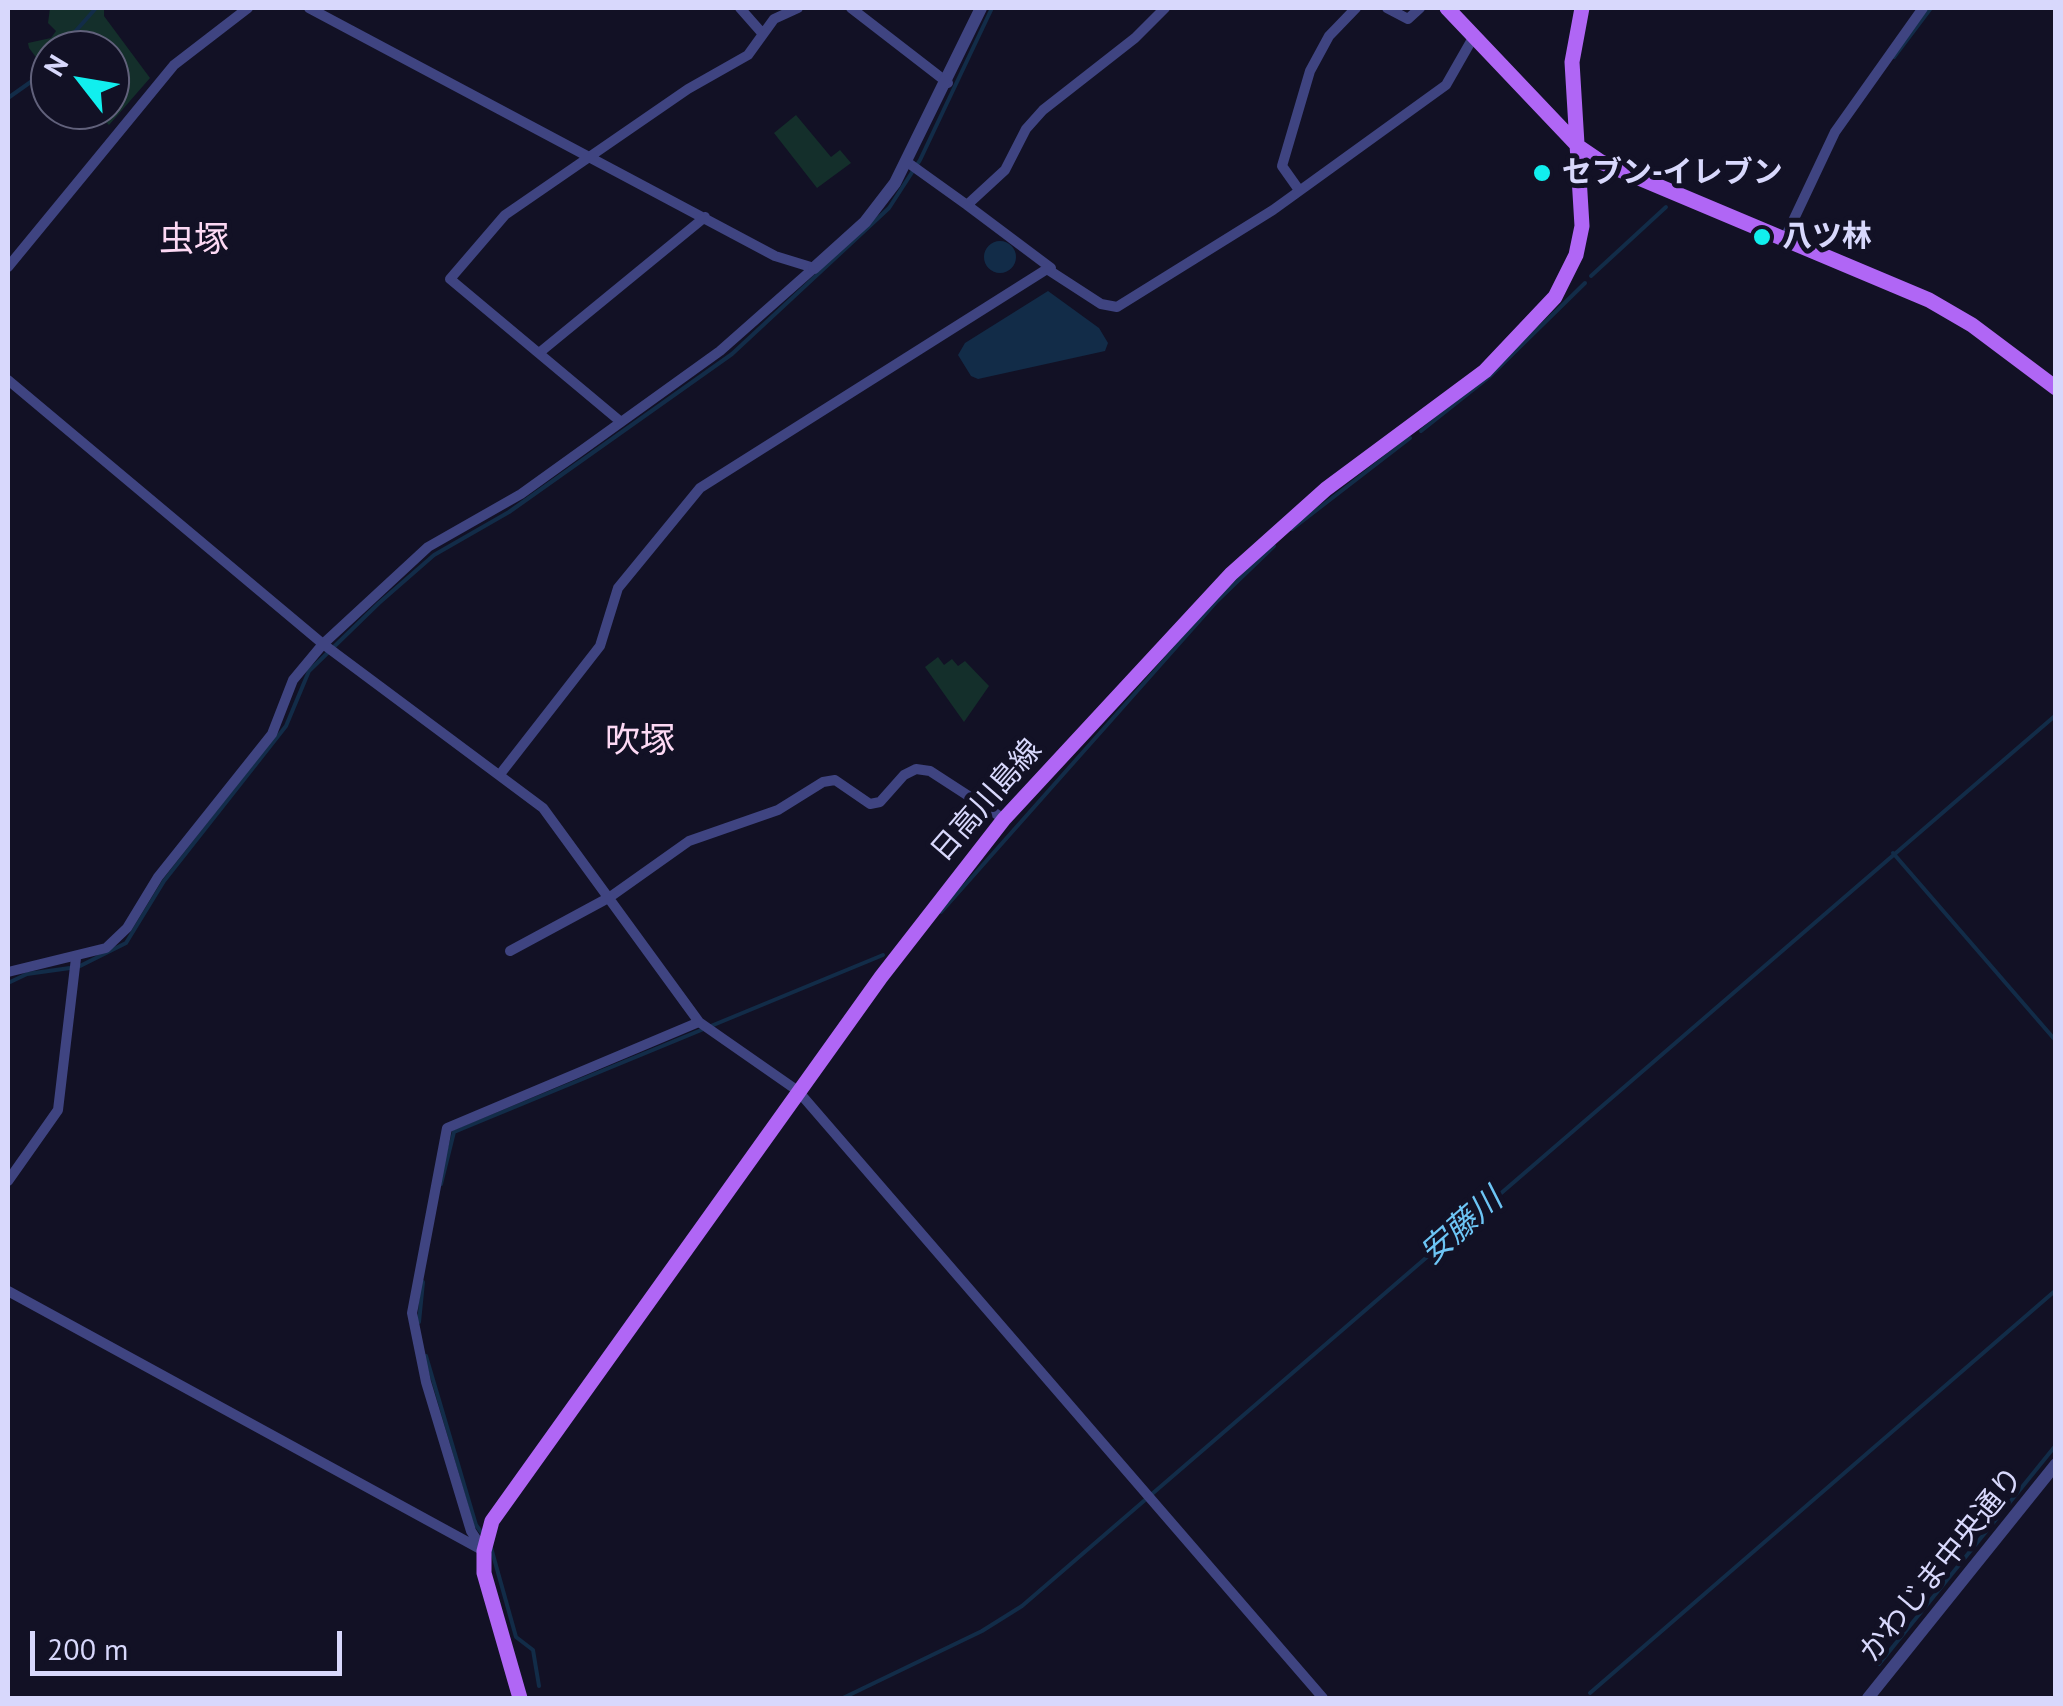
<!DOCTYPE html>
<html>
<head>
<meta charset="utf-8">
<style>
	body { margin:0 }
	#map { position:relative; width:2063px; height:1706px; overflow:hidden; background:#121125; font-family:"PT Sans",sans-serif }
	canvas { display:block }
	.frame { position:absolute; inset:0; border:10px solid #d8d8fc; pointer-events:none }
	.north { position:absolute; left:30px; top:30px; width:100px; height:100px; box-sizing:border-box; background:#121125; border:2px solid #61617b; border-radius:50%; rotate:301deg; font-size:28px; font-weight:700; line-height:40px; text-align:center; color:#d8d8fc }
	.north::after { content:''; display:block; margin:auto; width:35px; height:45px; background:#11efee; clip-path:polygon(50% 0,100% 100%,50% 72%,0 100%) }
	.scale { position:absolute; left:30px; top:1631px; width:312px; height:45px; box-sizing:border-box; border:5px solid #d8d8fc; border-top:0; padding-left:12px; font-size:30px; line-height:35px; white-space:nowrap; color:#d8d8fc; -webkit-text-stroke:8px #121125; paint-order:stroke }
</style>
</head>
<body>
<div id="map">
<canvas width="2063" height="1706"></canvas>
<div class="frame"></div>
<div class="north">N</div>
<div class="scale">200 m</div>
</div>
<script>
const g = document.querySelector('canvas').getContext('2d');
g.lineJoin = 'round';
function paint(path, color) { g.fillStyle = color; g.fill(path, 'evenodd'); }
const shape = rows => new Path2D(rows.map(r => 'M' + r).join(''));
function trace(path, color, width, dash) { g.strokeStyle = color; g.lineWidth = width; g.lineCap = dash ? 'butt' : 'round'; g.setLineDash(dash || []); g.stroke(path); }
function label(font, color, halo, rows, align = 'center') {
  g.font = font + ' "PT Sans","Noto Sans JP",sans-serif'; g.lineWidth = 10; g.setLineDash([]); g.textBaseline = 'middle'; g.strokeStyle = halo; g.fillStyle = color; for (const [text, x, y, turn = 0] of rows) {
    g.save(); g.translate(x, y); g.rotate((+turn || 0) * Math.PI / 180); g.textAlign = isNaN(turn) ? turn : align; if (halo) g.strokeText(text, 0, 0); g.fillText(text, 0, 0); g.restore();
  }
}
paint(shape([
	[50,8,104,8,104,16,150,78,109,125,98,114,81,110,110,110,110,50,50,50,50,76,29,48,28,43,51,38,56,31,48,23],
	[796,115,831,157,840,150,851,163,817,188,774,133],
	[938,657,944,665,952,659,958,666,965,661,989,686,964,722,925,667]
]), '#142f2b');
paint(shape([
	'984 257a16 16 0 1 1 32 0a16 16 0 1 1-32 0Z',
	[1048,291,1099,328,1108,343,1105,351,978,379,971,376,958,355,965,343]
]), '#122c48');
trace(shape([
	[59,50,96,8],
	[1894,57,1931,8],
	[8,98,32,81,50,59],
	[1591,276,1666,207],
	[1421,431,1489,377,1585,283],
	[1292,529,1410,438],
	[1893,853,2056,1041],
	[941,912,1217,601,1274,546],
	[80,966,126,943,164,881,286,726,309,671,379,603,434,555,509,512,732,354,889,208,920,160,992,8],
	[8,983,27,974,70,968],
	[441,1184,454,1132,883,955],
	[419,1322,423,1282],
	[426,1356,476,1525,484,1536],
	[490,1544,516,1637,533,1650,539,1686],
	[1879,1664,2056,1445],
	[1590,1693,2056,1290],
	[843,1698,982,1631,1022,1606,2056,715]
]), '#122c48', 4);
trace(shape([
	[309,8,775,256,814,268],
	[740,8,762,33],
	[851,8,948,83],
	[1387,8,1408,19,1420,8],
	[907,162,967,205,1005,170,1026,129,1043,110,1135,38,1165,8],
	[1299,190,1282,166,1310,71,1329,36,1356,8],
	[967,205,1051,268],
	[1784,240,1835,132,1923,8],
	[8,267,174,65,248,8],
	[539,353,705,217],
	[8,380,323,644,543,808,699,1022,798,1091,1323,1698],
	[621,422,450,279,505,215,688,89,748,55,774,19,798,8],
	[501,773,600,646,618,588,700,488,1047,269,1101,304,1117,307,1273,210,1446,85,1474,36],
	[510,951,610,897,689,841,778,810,823,782,835,780,870,804,880,802,904,775,916,769,930,771,1004,819],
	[8,972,106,948,127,928,158,877,272,734,293,680,323,644,428,547,521,494,720,351,814,268],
	[8,1181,58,1110,76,958],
	[8,1291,484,1551,471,1531,426,1382,412,1313,447,1128,699,1022]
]), '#3f4481', 10);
trace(shape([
	[814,268,865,222,895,183,981,8],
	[1868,1698,2056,1464]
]), '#3f4481', 12);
trace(shape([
	[1447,8,1579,147,1601,162,1929,300,1972,325,2056,388],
	[520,1698,484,1573,484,1551,492,1521,881,977,1004,819,1231,574,1326,489,1485,371,1555,297,1576,255,1582,226,1572,62,1582,8]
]), '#b066f5', 15);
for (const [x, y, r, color] of [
	[1542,173,10,"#11efee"],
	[1762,237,10,"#11efee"]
]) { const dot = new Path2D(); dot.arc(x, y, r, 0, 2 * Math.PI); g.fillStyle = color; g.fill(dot); trace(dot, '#121125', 4); }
label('bold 30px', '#d8d8fc', '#121125', [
	["セブン-イレブン",1562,173],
	["八ツ林",1782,237]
], 'left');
label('30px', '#d8d8fc', '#121125', [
	["日高川島線",987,801,-49],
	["かわじま中央通り",1942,1565,-51]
]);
label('italic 32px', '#6dc5f5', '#121125', [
	["安藤川",1462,1227,-41]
]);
label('35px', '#fdd9f4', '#121125', [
	["虫塚",194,241],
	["吹塚",640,742]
]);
</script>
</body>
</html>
